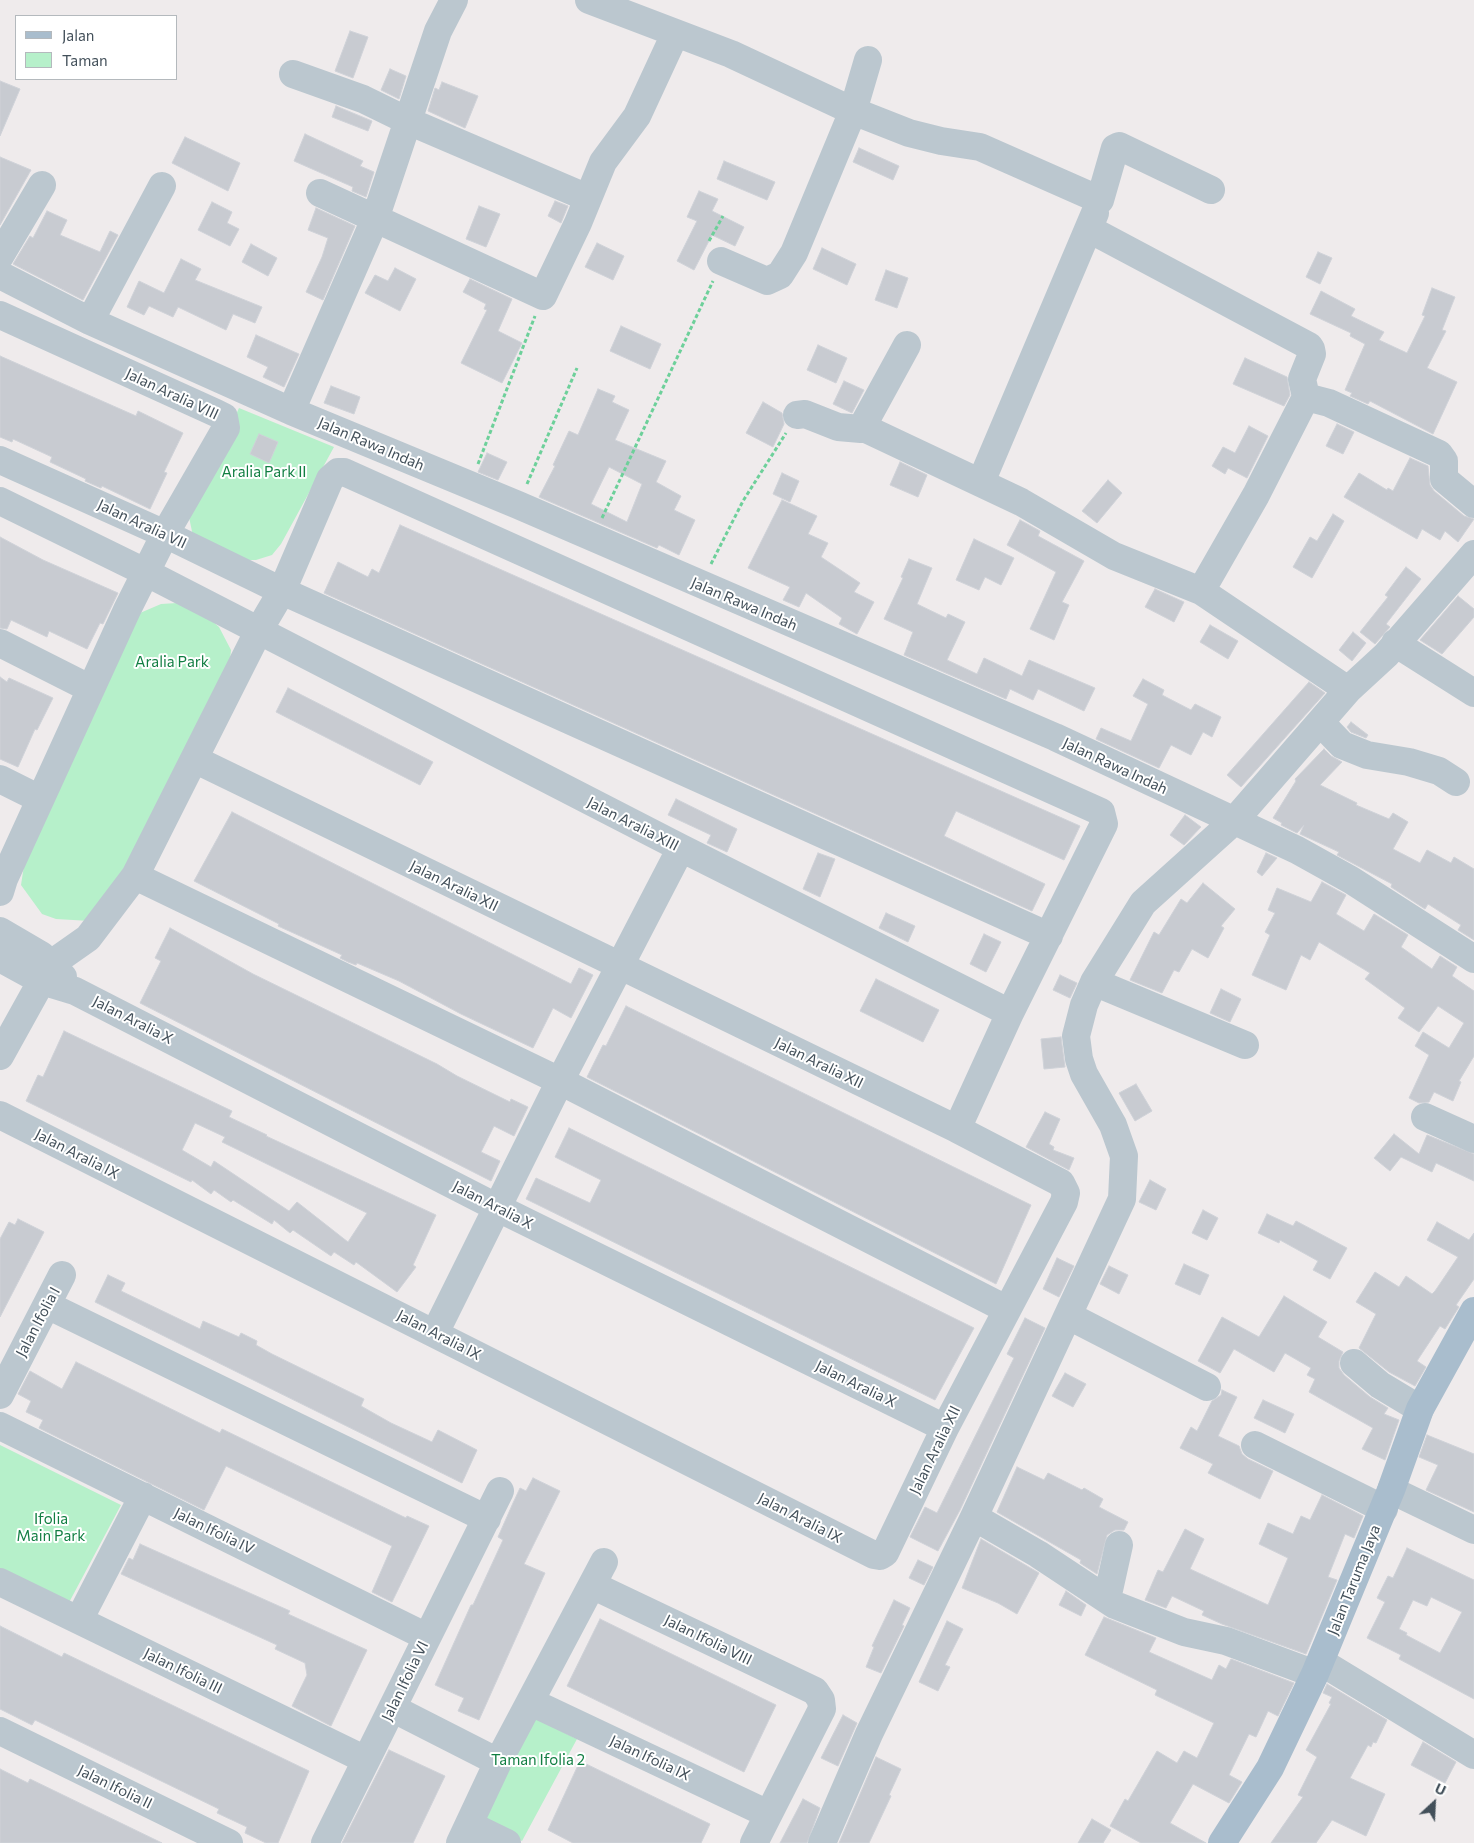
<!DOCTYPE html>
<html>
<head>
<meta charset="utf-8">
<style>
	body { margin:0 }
	#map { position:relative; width:1474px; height:1843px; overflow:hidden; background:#efebec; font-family:Commissioner,sans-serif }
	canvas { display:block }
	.legend { position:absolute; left:15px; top:15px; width:162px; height:65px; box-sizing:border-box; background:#fff; border:1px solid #b4b9bd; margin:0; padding:6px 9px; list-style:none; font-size:15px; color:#43505a }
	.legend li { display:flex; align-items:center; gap:10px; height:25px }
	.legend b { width:25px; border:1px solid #b4b9bd }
	.north { position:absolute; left:1409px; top:1778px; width:50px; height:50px; -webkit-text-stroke:4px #fff; paint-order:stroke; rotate:25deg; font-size:14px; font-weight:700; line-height:20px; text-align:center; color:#43505a }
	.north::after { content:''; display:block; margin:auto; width:18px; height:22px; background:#43505a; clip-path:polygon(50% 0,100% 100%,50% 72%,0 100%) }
</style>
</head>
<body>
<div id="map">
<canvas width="1474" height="1843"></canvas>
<ul class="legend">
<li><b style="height:6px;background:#a9bdcd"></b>Jalan</li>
<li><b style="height:14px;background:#b6f0ca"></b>Taman</li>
</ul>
<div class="north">U</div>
</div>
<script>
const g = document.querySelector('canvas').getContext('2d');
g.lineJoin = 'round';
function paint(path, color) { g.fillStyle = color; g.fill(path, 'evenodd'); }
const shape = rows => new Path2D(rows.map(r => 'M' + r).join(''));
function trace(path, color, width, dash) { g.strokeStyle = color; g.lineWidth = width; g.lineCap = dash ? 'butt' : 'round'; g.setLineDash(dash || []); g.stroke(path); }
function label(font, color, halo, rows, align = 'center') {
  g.font = font + ' Commissioner,sans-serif'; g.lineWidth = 4; g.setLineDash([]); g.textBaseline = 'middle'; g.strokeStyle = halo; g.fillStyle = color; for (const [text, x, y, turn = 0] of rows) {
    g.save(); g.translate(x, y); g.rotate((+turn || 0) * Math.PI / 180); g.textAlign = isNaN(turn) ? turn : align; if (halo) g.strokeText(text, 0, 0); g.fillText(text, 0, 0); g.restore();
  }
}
paint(shape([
	[239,408,334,447,281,544,272,555,256,560,235,560,194,541,189,517],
	[177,603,195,606,219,627,231,650,229,670,120,892,90,921,56,919,42,914,21,885,25,859,133,616,161,604],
	[0,1445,121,1505,65,1610,0,1578],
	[533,1717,577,1739,522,1841,480,1820]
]), '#b6f0ca');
const building = shape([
	[350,31,368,37,353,78,335,71,350,31],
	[390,69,406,76,399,99,381,90,390,69],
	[0,81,20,89,0,136,0,81],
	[442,82,478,96,465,128,428,111,435,88,439,90,442,82],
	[336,106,372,121,368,131,332,117,336,106],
	[305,134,363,161,360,166,374,172,366,197,352,191,353,187,294,161,305,134],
	[185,137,240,163,228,191,172,163,185,137],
	[859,148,899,166,893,180,853,162,859,148],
	[0,157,31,170,0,225,0,157],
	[724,161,775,182,767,200,717,179,724,161],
	[699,191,718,199,712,211,744,227,735,246,712,235,694,270,677,261,697,221,687,217,699,191],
	[555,201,568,206,561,223,548,216,555,201],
	[212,202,232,212,227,223,239,229,230,246,198,230,212,202],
	[479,206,500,214,486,247,466,239,479,206],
	[316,208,355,226,323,300,306,292,322,257,328,238,308,230,316,208],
	[47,211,67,220,60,235,100,252,110,231,118,235,83,300,13,264,30,236,33,238,47,211],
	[597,243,624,256,613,280,585,267,597,243],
	[251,244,277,258,268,276,242,262,251,244],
	[822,248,856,264,847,285,813,269,822,248],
	[1318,252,1332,258,1320,284,1306,277,1318,252],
	[181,259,201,269,195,280,262,307,255,323,233,314,226,330,178,307,173,317,149,306,144,315,127,307,139,281,164,293,181,259],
	[395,268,416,279,400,311,365,293,375,275,388,281,395,268],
	[886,270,908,278,897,308,875,300,886,270],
	[470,279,512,299,498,331,522,343,502,383,461,363,487,310,484,309,486,304,463,292,470,279],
	[1432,288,1455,297,1442,330,1446,331,1427,368,1457,382,1433,434,1370,401,1368,404,1350,396,1352,393,1345,390,1365,344,1350,336,1351,333,1310,314,1321,291,1355,309,1351,316,1384,332,1379,340,1407,353,1425,316,1422,315,1432,288],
	[621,326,661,344,650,369,610,351,621,326],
	[256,335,299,354,284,387,263,377,268,367,247,357,256,335],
	[818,345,847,358,836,383,807,370,818,345],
	[0,356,136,416,138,411,183,433,164,472,167,473,150,509,102,486,101,488,85,481,86,479,50,462,52,457,13,439,12,442,0,437,0,356],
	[1245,358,1287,377,1290,395,1284,406,1233,384,1245,358],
	[844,381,864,390,852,413,833,404,844,381],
	[331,386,360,397,354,414,324,403,331,386],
	[598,389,615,396,612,402,629,410,615,440,666,461,656,482,681,496,674,510,695,520,679,555,659,545,657,548,539,497,555,466,553,465,569,431,578,435,598,389],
	[609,467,642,484,627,522,591,504,609,467],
	[763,402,782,413,784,424,773,447,746,433,763,402],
	[1337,424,1354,432,1343,454,1326,446,1337,424],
	[1249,426,1268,436,1247,478,1228,468,1225,474,1212,466,1223,447,1235,453,1249,426],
	[259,434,278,442,269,463,250,454,259,434],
	[487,453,507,462,498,480,478,472,487,453],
	[1410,458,1428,466,1430,485,1434,491,1464,516,1474,519,1458,542,1445,531,1440,540,1422,529,1417,539,1344,497,1359,473,1387,490,1388,488,1393,491,1410,458],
	[900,462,927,475,918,497,890,485,900,462],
	[782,473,799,481,790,502,773,494,782,473],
	[1108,480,1122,493,1097,523,1082,511,1108,480],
	[782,500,817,516,808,534,828,543,821,557,860,583,854,592,874,602,857,634,839,624,842,618,806,593,799,607,783,600,790,587,748,568,782,500],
	[1333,514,1344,521,1312,578,1293,567,1310,537,1317,541,1333,514],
	[1020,520,1040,531,1038,536,1084,561,1062,602,1069,605,1054,640,1030,629,1056,572,1007,545,1020,520],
	[400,525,1080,826,1064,860,956,811,944,836,1045,884,1032,911,324,593,338,562,368,577,372,569,379,573,400,525],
	[0,537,43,560,118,593,103,624,100,623,87,649,49,631,47,637,11,620,7,629,0,628,0,537],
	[974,539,1014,558,1001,585,985,577,979,590,956,580,974,539],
	[909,559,932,568,917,604,946,618,948,614,965,622,947,660,977,674,984,658,1022,676,1029,660,1095,688,1084,711,1038,689,1033,700,1010,689,1006,699,904,655,913,632,884,619,903,578,901,577,909,559],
	[1406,567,1421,579,1386,624,1390,627,1375,644,1360,632,1388,597,1385,595,1406,567],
	[1155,589,1184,602,1174,622,1145,607,1155,589],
	[1458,596,1474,609,1474,617,1442,654,1420,640,1458,596],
	[1210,625,1238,641,1228,659,1200,642,1210,625],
	[1353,632,1366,643,1352,661,1339,650,1353,632],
	[0,677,7,682,9,678,53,698,37,730,35,729,18,767,0,759,0,677],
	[1143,679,1164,690,1162,695,1191,710,1195,704,1221,717,1212,737,1203,732,1191,755,1171,745,1159,768,1096,739,1101,728,1131,741,1148,704,1133,696,1143,679],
	[1309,682,1325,693,1241,787,1227,775,1309,682],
	[288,688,433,762,420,785,276,712,288,688],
	[1351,722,1368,735,1366,738,1351,732,1347,727,1351,722],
	[1324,749,1331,756,1342,762,1320,785,1357,803,1356,805,1389,819,1393,813,1408,822,1393,849,1420,863,1427,850,1451,863,1454,857,1474,869,1474,940,1458,930,1461,925,1428,904,1425,909,1391,887,1392,884,1337,855,1339,852,1300,834,1304,825,1297,833,1281,825,1282,823,1273,818,1296,781,1295,779,1324,749],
	[676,799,737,829,727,852,707,843,711,835,668,815,676,799],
	[232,812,571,984,579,968,593,975,571,1018,553,1008,533,1048,461,1014,399,981,357,963,356,965,348,962,340,958,342,955,278,926,279,924,194,881,232,812],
	[1185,815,1201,827,1184,845,1170,835,1185,815],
	[818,853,835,859,820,897,803,889,818,853],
	[1266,853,1277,858,1262,876,1257,872,1266,853],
	[1322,882,1346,895,1336,914,1364,931,1374,914,1408,935,1401,947,1432,969,1440,956,1457,967,1452,976,1474,991,1474,1056,1459,1081,1461,1082,1453,1101,1434,1092,1429,1102,1419,1103,1409,1098,1429,1055,1415,1046,1423,1032,1449,1048,1464,1023,1438,1006,1419,1032,1398,1018,1405,1008,1365,979,1370,973,1319,942,1310,960,1301,955,1286,990,1252,975,1270,935,1265,932,1275,913,1268,910,1277,888,1311,902,1322,882],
	[1203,883,1235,909,1221,926,1224,928,1208,958,1192,949,1179,972,1174,970,1162,993,1130,980,1154,932,1159,935,1181,899,1187,903,1203,883],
	[886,913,915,926,908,942,879,928,886,913],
	[170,928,253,974,437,1064,457,1076,510,1102,511,1099,528,1107,514,1136,494,1126,481,1152,500,1161,491,1181,140,1003,161,961,155,958,170,928],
	[984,934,1001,942,986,972,970,964,984,934],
	[1060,975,1077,983,1070,998,1053,990,1060,975],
	[876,979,939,1010,923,1042,860,1011,876,979],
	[1221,989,1241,999,1230,1022,1210,1013,1221,989],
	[626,1006,1031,1205,996,1284,587,1077,603,1045,606,1046,626,1006],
	[64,1031,232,1111,229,1117,267,1135,266,1136,436,1215,413,1265,416,1267,397,1292,356,1262,354,1265,334,1252,331,1256,293,1230,290,1233,274,1220,272,1224,233,1200,231,1202,214,1190,211,1194,192,1180,191,1182,26,1101,38,1075,43,1077,64,1031],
	[195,1123,225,1137,222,1142,367,1213,348,1242,297,1202,289,1211,214,1161,211,1167,182,1150,195,1123],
	[1061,1037,1065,1067,1044,1069,1041,1039,1061,1037],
	[1136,1084,1152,1111,1135,1121,1119,1093,1136,1084],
	[1045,1112,1060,1119,1049,1144,1054,1147,1053,1150,1074,1158,1069,1170,1026,1147,1045,1112],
	[569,1128,974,1328,935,1400,526,1199,536,1178,590,1203,601,1180,555,1157,569,1128],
	[1394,1134,1419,1154,1427,1135,1474,1154,1474,1181,1436,1163,1432,1172,1401,1157,1390,1171,1374,1158,1394,1134],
	[1150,1180,1166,1189,1156,1210,1139,1202,1150,1180],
	[1203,1210,1218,1218,1207,1240,1192,1233,1203,1210],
	[1267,1214,1293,1226,1296,1221,1347,1248,1330,1279,1313,1270,1318,1261,1280,1240,1279,1243,1258,1233,1267,1214],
	[18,1219,44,1232,0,1317,0,1239,9,1222,15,1225,18,1219],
	[1437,1222,1469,1240,1474,1233,1474,1279,1456,1305,1459,1307,1445,1329,1440,1326,1417,1361,1426,1367,1415,1386,1389,1372,1359,1348,1376,1314,1356,1302,1375,1272,1399,1287,1406,1276,1432,1294,1435,1291,1458,1257,1427,1240,1437,1222],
	[1057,1258,1074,1266,1059,1297,1043,1289,1057,1258],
	[1184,1264,1209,1275,1200,1295,1175,1284,1184,1264],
	[1109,1266,1128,1275,1119,1294,1100,1284,1109,1266],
	[108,1275,125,1283,121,1291,200,1329,203,1321,239,1337,241,1333,257,1341,256,1345,272,1354,364,1399,361,1406,391,1423,432,1442,438,1430,477,1450,462,1483,95,1302,108,1275],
	[1284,1296,1327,1322,1318,1337,1343,1352,1339,1361,1339,1368,1344,1375,1370,1397,1388,1408,1384,1414,1399,1420,1385,1460,1362,1449,1373,1428,1309,1392,1315,1379,1307,1375,1311,1368,1285,1353,1274,1372,1234,1349,1220,1373,1198,1361,1222,1317,1259,1337,1284,1296],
	[1025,1318,1045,1328,960,1510,938,1551,910,1537,925,1507,937,1513,1014,1358,1007,1354,1025,1318],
	[76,1362,220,1433,222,1429,406,1518,407,1516,429,1526,392,1602,372,1592,392,1546,226,1466,204,1510,39,1428,43,1420,26,1412,31,1401,18,1394,30,1371,62,1389,76,1362],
	[1065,1373,1086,1384,1073,1407,1052,1396,1065,1373],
	[1222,1390,1237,1397,1218,1436,1239,1446,1242,1454,1248,1459,1273,1471,1260,1499,1208,1473,1213,1464,1180,1448,1191,1427,1197,1431,1212,1401,1221,1395,1222,1390],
	[1263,1400,1294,1414,1285,1433,1254,1418,1263,1400],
	[1427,1435,1474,1454,1474,1512,1426,1490,1438,1465,1419,1457,1427,1435],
	[1017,1467,1044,1480,1048,1473,1082,1490,1084,1488,1103,1499,1099,1507,1128,1522,1124,1530,1115,1530,1107,1535,1097,1574,1080,1563,1081,1560,997,1512,1017,1467],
	[533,1478,560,1491,524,1564,545,1573,479,1720,458,1711,464,1698,435,1685,471,1605,473,1605,503,1540,498,1537,513,1503,520,1488,526,1491,533,1478],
	[1322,1495,1363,1516,1354,1538,1345,1534,1328,1577,1337,1580,1306,1654,1222,1624,1202,1615,1204,1611,1172,1596,1166,1608,1145,1600,1158,1570,1163,1572,1185,1529,1204,1539,1190,1569,1268,1605,1288,1558,1259,1544,1268,1523,1293,1534,1301,1516,1310,1520,1322,1495],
	[981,1539,1039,1573,1017,1614,998,1603,962,1588,981,1539],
	[140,1544,290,1611,288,1614,367,1650,331,1726,292,1706,307,1675,305,1663,275,1649,277,1645,121,1574,129,1558,133,1560,140,1544],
	[1407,1548,1474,1580,1474,1699,1399,1659,1401,1655,1367,1638,1385,1602,1377,1598,1388,1576,1393,1578,1407,1548],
	[1431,1597,1462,1612,1440,1653,1406,1635,1407,1633,1399,1629,1413,1600,1427,1606,1431,1597],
	[918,1560,933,1567,924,1585,909,1578,918,1560],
	[1066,1591,1086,1605,1081,1616,1059,1605,1066,1591],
	[894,1600,910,1608,902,1625,904,1626,881,1673,866,1667,874,1647,872,1646,894,1600],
	[1104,1617,1156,1638,1149,1652,1212,1680,1219,1665,1226,1669,1231,1659,1294,1683,1278,1716,1268,1711,1256,1737,1249,1734,1229,1775,1242,1782,1229,1803,1193,1784,1170,1823,1206,1843,1141,1843,1110,1826,1125,1799,1128,1801,1157,1751,1177,1763,1184,1751,1197,1758,1214,1723,1155,1695,1157,1690,1085,1655,1104,1617],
	[600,1619,776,1705,744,1772,567,1686,600,1619],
	[947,1621,963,1629,945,1665,950,1667,938,1691,919,1682,947,1621],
	[0,1626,62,1657,64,1653,309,1771,278,1843,266,1843,245,1833,247,1827,217,1813,219,1809,35,1720,32,1725,0,1709,0,1626],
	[1327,1684,1387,1720,1376,1743,1373,1742,1371,1747,1368,1745,1350,1778,1385,1794,1366,1836,1332,1820,1316,1843,1271,1843,1303,1797,1298,1795,1317,1757,1306,1750,1331,1704,1329,1703,1332,1697,1323,1693,1327,1684],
	[843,1715,857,1723,838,1766,821,1758,843,1715],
	[1423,1742,1456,1762,1445,1783,1411,1765,1423,1742],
	[389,1750,445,1776,413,1843,342,1843,389,1750],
	[876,1757,901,1769,889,1795,891,1796,869,1843,839,1843,876,1757],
	[580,1761,710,1824,701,1843,573,1843,548,1830,580,1761],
	[0,1769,28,1783,30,1779,162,1843,0,1843,0,1769],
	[803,1799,820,1808,807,1843,780,1843,803,1799],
	[1092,1819,1111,1830,1103,1843,1078,1843,1092,1819]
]);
paint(building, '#c8cbd1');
trace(building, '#cfd2d8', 1);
trace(shape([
	[709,241,723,216],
	[478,464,535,316],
	[527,484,577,368],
	[602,518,713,281],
	[711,564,743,501,786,433]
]), '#6dd09a', 3, [4, 2.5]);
trace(shape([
	[589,0,731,54,853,111,909,133,941,141,980,147,1100,200,1115,148,1119,146,1211,190],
	[293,74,363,99,408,121,588,198],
	[320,193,543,296,578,223,603,162,637,116,675,34],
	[1089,229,1309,346,1311,349,1312,354,1302,379,1306,397,1256,495,1201,591,1348,690],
	[0,256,42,185],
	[721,261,767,281,780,275,794,253,853,111,868,60],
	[0,275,90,321,291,411,518,505,1055,737,1297,850,1351,880,1474,959],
	[0,315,216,413,224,417,226,428,165,534,127,610,4,879,0,892],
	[90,321,162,186],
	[1306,397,1329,403,1439,454,1444,461,1444,479,1474,504],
	[291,411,375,219,438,31,454,0],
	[797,415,805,414,838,427,861,429,907,345],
	[862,427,1021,502,1114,556,1201,591],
	[0,460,165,534,282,591,1049,936],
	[981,482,1095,213],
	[0,501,147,573,681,848,1010,1013],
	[0,643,91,689],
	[1395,643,1474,693],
	[1320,722,1342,745,1367,755,1409,762,1439,771,1456,782],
	[0,779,40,799],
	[135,876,560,1081,1006,1309],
	[0,931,41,955,63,977],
	[0,958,42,981,75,991,498,1208,945,1428],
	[1094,982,1245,1045],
	[0,1056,51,964,88,938,135,876,259,630,282,591,330,479,338,472,344,472,1101,812,1104,824,1010,1013,957,1129],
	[0,1115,874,1555,880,1556,885,1553,945,1428,1064,1202,1066,1193,1061,1183,957,1129,194,759],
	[1425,1117,1474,1139],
	[47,1305,487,1519],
	[1069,1316,1207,1387],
	[435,1333,560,1081,681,848],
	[1354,1363,1380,1385,1420,1409],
	[0,1395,62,1275],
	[0,1426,427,1637],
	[1255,1445,1384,1509],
	[1391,1490,1474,1530],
	[974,1517,1038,1554,1115,1605,1184,1632,1226,1641,1315,1674],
	[0,1582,366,1760],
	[592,1585,815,1691,821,1700,822,1709,754,1843],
	[1107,1599,1119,1545],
	[79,1620,143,1496],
	[1321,1662,1474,1755],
	[531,1702,768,1814],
	[392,1708,498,1762],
	[0,1731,229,1843],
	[470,1825,507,1843],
	[325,1843,500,1491],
	[460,1843,498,1762,604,1562],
	[822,1843,869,1734,974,1517,1122,1199,1124,1156,1113,1125,1084,1074,1079,1059,1076,1036,1084,1005,1094,982,1143,903,1234,821,1348,690,1386,655,1474,554]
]), '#bbc7cf', 28);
trace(shape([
	[1222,1843,1270,1768,1315,1674,1391,1490,1420,1409,1474,1311]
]), '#a9bdcd', 28);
label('15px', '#43505a', '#fff', [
	["Jalan Aralia VIII",172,394,25],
	["Jalan Rawa Indah",371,444,23],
	["Jalan Aralia VII",142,524,25],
	["Jalan Rawa Indah",744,604,23],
	["Jalan Rawa Indah",1115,766,25],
	["Jalan Aralia XIII",633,824,27],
	["Jalan Aralia XII",454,886,26],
	["Jalan Aralia X",133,1020,27],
	["Jalan Aralia XII",819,1063,26],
	["Jalan Aralia IX",77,1154,27],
	["Jalan Aralia X",493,1205,27],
	["Jalan Ifolia I",38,1322,-62],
	["Jalan Aralia IX",439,1335,27],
	["Jalan Aralia X",856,1384,26],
	["Jalan Aralia XII",935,1450,-64],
	["Jalan Aralia IX",800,1518,27],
	["Jalan Ifolia IV",214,1531,26],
	["Jalan Taruma Jaya",1354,1580,-68],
	["Jalan Ifolia VIII",708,1640,26],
	["Jalan Ifolia III",183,1671,26],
	["Jalan Ifolia VI",405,1681,-64],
	["Jalan Ifolia IX",650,1758,25],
	["Jalan Ifolia II",115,1787,26]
]);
label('15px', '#117e42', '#fff', [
	["Aralia Park II",264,472],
	["Aralia Park",172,662],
	["Ifolia",51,1519],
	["Main Park",51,1536],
	["Taman Ifolia 2",538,1760]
]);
</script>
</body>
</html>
